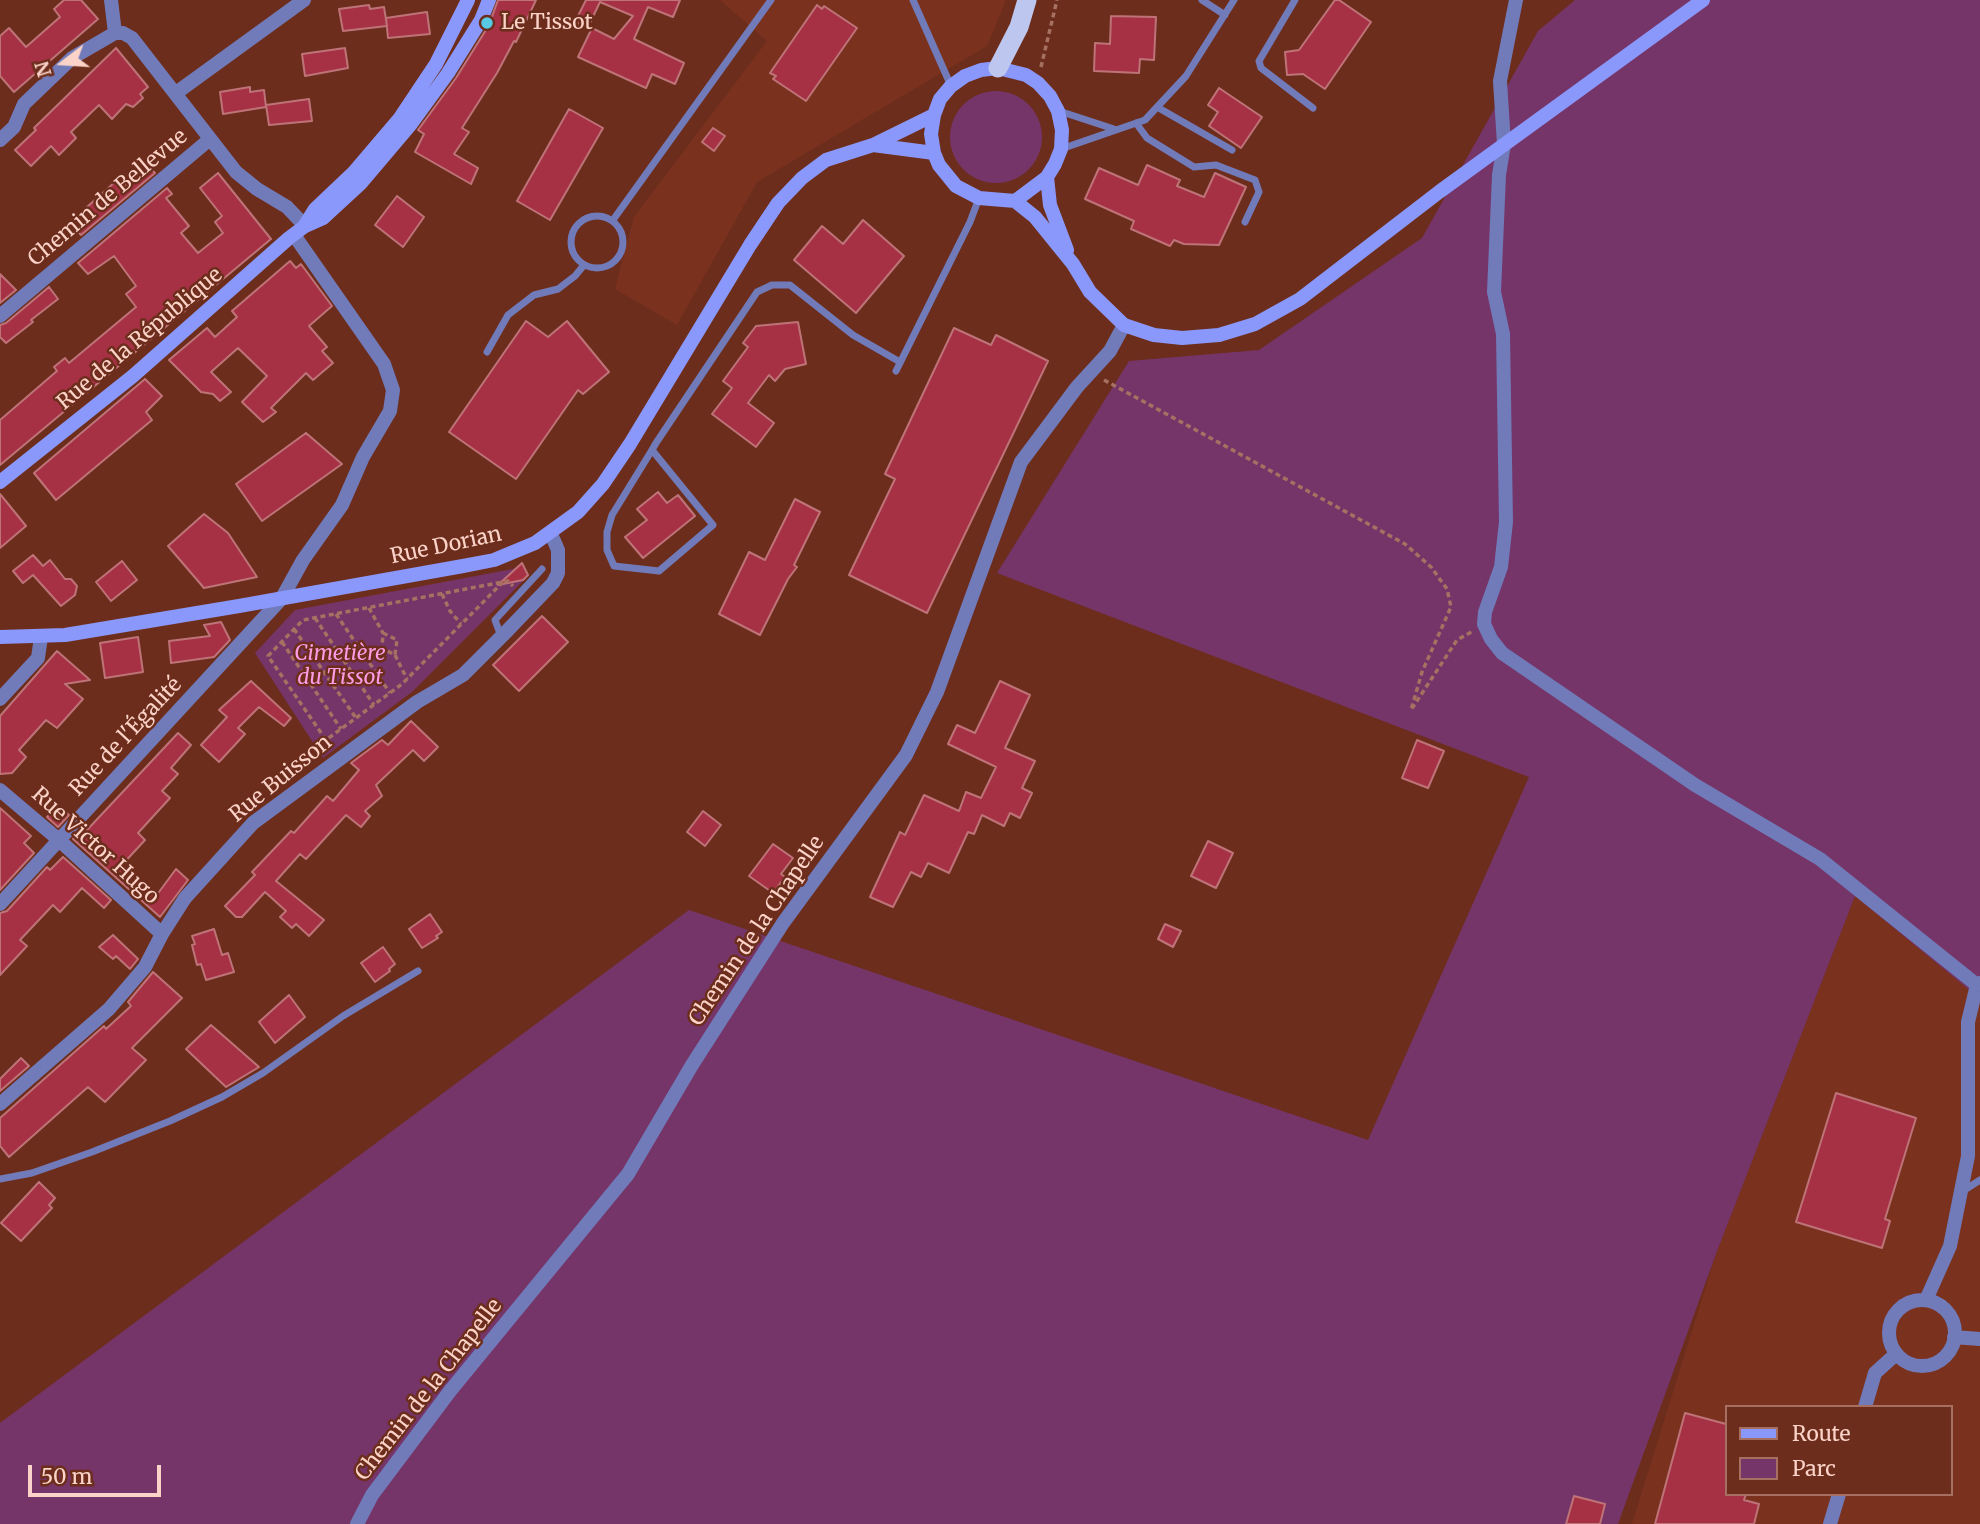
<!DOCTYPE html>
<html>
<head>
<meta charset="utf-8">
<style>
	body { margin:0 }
	#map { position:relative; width:1980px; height:1524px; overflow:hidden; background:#6d2d1c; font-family:Merriweather,serif }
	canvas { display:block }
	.legend { position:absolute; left:1725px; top:1405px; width:228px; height:91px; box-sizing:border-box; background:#6d2d1c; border:2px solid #a66f61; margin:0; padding:9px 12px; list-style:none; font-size:21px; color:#fbd3c8 }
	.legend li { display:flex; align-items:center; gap:14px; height:35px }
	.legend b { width:35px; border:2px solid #a66f61 }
	.north { position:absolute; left:28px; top:28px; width:70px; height:70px; -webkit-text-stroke:5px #6d2d1c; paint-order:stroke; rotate:253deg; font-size:19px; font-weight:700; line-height:28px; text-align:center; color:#fbd3c8 }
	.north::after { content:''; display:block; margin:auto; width:24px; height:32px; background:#fbd3c8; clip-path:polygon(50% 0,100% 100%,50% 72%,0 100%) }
	.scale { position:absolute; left:28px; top:1465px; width:133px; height:32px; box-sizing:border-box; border:4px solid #fbd3c8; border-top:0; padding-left:9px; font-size:21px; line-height:24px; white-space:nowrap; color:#fbd3c8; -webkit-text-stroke:5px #6d2d1c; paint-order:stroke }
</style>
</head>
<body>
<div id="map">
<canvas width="1980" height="1524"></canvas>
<ul class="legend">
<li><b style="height:9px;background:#8a98fb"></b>Route</li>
<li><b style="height:19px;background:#753568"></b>Parc</li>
</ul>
<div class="north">N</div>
<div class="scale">50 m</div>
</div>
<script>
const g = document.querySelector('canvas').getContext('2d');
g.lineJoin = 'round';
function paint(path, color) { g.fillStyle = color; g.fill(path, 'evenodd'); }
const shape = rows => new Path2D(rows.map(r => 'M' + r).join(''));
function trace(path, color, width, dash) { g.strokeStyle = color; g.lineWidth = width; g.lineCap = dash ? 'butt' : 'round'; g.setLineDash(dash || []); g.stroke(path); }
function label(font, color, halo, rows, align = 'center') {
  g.font = font + ' Merriweather,serif'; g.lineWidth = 5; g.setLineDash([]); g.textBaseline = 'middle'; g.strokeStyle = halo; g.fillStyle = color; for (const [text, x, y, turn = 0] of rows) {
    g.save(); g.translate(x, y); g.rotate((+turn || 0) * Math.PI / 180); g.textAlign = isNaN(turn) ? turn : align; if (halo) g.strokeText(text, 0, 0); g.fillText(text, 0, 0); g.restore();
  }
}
paint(shape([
	[720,0,1006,0,987,46,757,182,677,325,615,289,634,217,767,41],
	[1855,896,1980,999,1980,1524,1632,1524,1716,1254],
	[1726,1407,1950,1407,1950,1494,1726,1494]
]), '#7a321f');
paint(shape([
	[1575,0,1980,0,1980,999,1855,896,1716,1254,1618,1524,0,1524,0,1423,689,910,1368,1140,1529,777,997,573,1129,361,1259,350,1422,238,1538,31],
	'950 137a46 46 0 1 1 92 0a46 46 0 1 1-92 0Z',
	[518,568,526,576,525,579,412,692,323,758,255,653,295,610]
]), '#753568');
const building = shape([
	[64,0,81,0,98,19,14,92,0,76,0,36,9,28,26,47,60,17,54,9,64,0],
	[498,0,536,0,516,42,514,41,497,73,462,128,469,132,454,154,478,168,471,184,415,152,424,134,418,130,456,78,489,25,498,0],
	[586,0,680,0,673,17,648,7,634,39,684,63,675,84,652,74,646,88,578,57,592,28,614,39,633,16,600,2,588,27,575,22,586,0],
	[1335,0,1339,0,1371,22,1325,89,1303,74,1287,75,1285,52,1299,50,1335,0],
	[369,5,370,9,384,7,387,26,343,31,339,9,369,5],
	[817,5,822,9,824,6,857,28,806,101,773,79,776,76,770,73,817,5],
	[427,12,430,34,388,38,386,18,427,12],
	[1111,16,1156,17,1154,60,1140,59,1139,73,1094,71,1095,43,1110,44,1111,16],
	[116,48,148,87,140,94,143,98,133,107,126,104,112,119,99,105,71,132,76,138,59,155,51,146,31,166,15,150,36,130,34,128,116,48],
	[345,48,348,68,305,76,302,54,345,48],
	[250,87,250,92,264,90,266,107,223,114,220,92,250,87],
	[1219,88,1262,117,1241,148,1209,126,1218,112,1208,105,1219,88],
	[309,99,312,121,269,125,266,105,309,99],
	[569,109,603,128,550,220,517,201,569,109],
	[713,128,725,136,714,151,702,142,713,128],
	[1147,165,1180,180,1177,186,1204,197,1215,173,1246,187,1219,245,1184,244,1174,240,1170,246,1131,229,1134,221,1085,199,1099,168,1138,185,1147,165],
	[149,167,155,173,81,235,69,223,115,182,121,189,149,167],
	[218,173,271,239,0,465,0,420,57,371,54,367,65,358,69,363,136,307,126,294,136,286,114,256,88,274,78,263,167,188,172,194,166,198,189,226,181,233,198,253,223,233,215,222,222,216,200,188,218,173],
	[397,196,424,217,403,247,375,225,397,196],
	[863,220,904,256,856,313,794,260,822,226,843,244,863,220],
	[290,261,296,268,301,264,332,306,309,326,327,347,322,351,333,363,313,380,306,373,271,408,276,412,263,422,242,402,267,376,238,348,211,372,231,392,220,401,213,394,201,392,169,360,207,328,215,337,237,317,232,311,290,261],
	[0,274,16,290,0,303,0,274],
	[49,287,58,299,31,320,33,322,6,343,0,337,0,325,6,323,49,287],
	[526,321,548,337,567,321,609,372,583,394,578,390,516,479,449,432,526,321],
	[798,322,806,364,785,369,775,381,769,375,748,403,774,423,756,447,712,414,732,388,723,381,748,347,743,343,756,326,798,322],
	[954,328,991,345,996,335,1048,361,927,613,849,575,895,479,885,474,954,328],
	[145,379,162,396,146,412,152,420,56,500,34,473,145,379],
	[306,433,342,464,262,521,236,484,306,433],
	[658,492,667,503,678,495,695,516,643,558,625,537,647,520,637,509,658,492],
	[0,494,26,526,0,548,0,494],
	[795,499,820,512,794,565,797,567,788,579,760,635,719,614,749,552,765,560,795,499],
	[204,514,228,533,257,577,204,588,168,546,204,514],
	[33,555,43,566,50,560,65,579,71,579,77,586,75,595,61,606,33,575,23,583,13,571,33,555],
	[122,561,137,580,111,601,96,582,122,561],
	[522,563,528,575,523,580,498,585,522,563],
	[542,616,568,642,519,691,493,665,542,616],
	[221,622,230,640,214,657,171,663,169,641,210,636,204,625,221,622],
	[138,637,143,672,105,678,100,643,138,637],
	[57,651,90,680,65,684,83,699,57,728,46,720,19,750,26,757,12,773,0,774,0,716,57,651],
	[251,681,291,718,284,726,259,707,238,728,245,734,219,762,201,745,227,717,219,710,251,681],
	[1000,681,1030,695,1005,748,1035,761,1022,788,1032,793,1020,818,1010,813,1004,826,982,815,974,834,968,832,949,873,928,863,921,877,911,872,893,907,870,897,900,832,905,835,924,795,959,811,966,792,981,798,996,767,948,744,957,725,975,733,1000,681],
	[411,721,438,747,424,761,413,750,376,785,382,796,365,811,370,816,361,827,346,815,306,859,300,854,276,881,324,920,309,936,296,924,292,928,280,917,286,911,265,892,242,917,236,917,225,906,255,875,252,872,291,831,294,833,327,796,333,801,359,770,351,763,382,740,388,745,411,721],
	[178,733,191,745,171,768,178,774,162,791,170,798,138,833,145,840,121,866,156,896,176,869,188,880,160,917,73,839,84,827,87,830,178,733],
	[1417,740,1444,751,1428,788,1402,778,1417,740],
	[58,806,69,815,58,827,47,817,58,806],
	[0,808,31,836,24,843,34,853,0,890,0,808],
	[703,811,721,825,705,846,687,832,703,811],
	[1208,841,1233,853,1216,888,1191,876,1208,841],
	[773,844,793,858,781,874,785,877,773,893,749,876,773,844],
	[63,857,111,900,104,908,82,888,60,912,53,905,20,940,27,946,0,975,0,913,7,911,47,867,50,870,63,857],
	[430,914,442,932,436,936,438,938,422,948,409,929,430,914],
	[1165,924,1181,931,1173,947,1158,939,1165,924],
	[214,929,222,955,228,953,234,972,206,980,201,964,197,965,192,945,195,944,192,936,214,929],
	[113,935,138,959,130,969,116,956,113,959,99,947,113,935],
	[383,947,395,964,389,969,390,971,375,982,361,963,383,947],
	[153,972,182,998,132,1048,146,1060,105,1102,88,1087,9,1157,0,1146,0,1118,104,1026,106,1029,131,1006,128,1002,153,972],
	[289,995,305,1017,275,1043,259,1022,289,995],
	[211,1025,259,1067,226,1087,186,1049,211,1025],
	[21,1058,29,1066,0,1091,0,1079,21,1058],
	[1836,1093,1916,1118,1885,1219,1890,1221,1882,1248,1796,1222,1836,1093],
	[39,1182,55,1198,49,1205,52,1208,21,1241,1,1223,39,1182],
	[1685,1413,1726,1424,1726,1494,1746,1494,1744,1500,1759,1504,1754,1524,1655,1524,1685,1413],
	[1574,1496,1605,1504,1600,1524,1566,1524,1574,1496]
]);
paint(building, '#a63144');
trace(building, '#be7378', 2);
trace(shape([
	[1041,67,1057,0],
	[1104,380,1405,544,1431,567,1447,589,1451,607,1422,672,1411,710,1457,640,1473,631],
	[503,582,402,684,326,740,268,656,303,620,508,581,513,586],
	[442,594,450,611,461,624],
	[369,608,383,633],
	[336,614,390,693],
	[315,618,374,705],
	[294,629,356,718],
	[383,633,397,640,395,655,382,648,383,633],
	[282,642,341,729],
	[395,655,407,679],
	[366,658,382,648]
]), '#a67062', 3.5, [5, 3.5]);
trace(shape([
	[913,0,951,86],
	[1202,0,1225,15],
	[1295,0,1259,61,1261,68,1313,108],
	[1157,107,1232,150],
	[1059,111,1114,129],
	[1136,123,1147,138,1194,167,1216,165,1255,180,1259,192,1245,222],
	[1061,149,1145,120,1186,76,1234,0],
	'571 242a26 26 0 1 1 52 0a26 26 0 1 1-52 0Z',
	[613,220,771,0],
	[487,352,508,315,534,295,558,289,575,276,584,265],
	[896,371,970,222,979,198],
	[652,450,713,525,659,571,614,566,607,550,607,532,612,515,652,450,656,443,757,292,772,285,790,285,853,335,900,362],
	[501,636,495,620,542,569],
	[0,1179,32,1173,92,1152,170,1121,222,1097,263,1073,343,1016,418,971],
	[1963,1191,1980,1180]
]), '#717bb9', 7);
trace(shape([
	[111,0,115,33,123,33,132,38,236,172,257,189,287,207,305,226],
	[1516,0,1500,81,1504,144,1499,175,1494,292,1503,334,1506,522,1501,567,1485,612,1484,624,1491,639,1502,653,1695,785,1820,859,1977,985],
	[176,93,304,0],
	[0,140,14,127,24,104,72,58,115,33],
	[0,316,210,139],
	[0,699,38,658,41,637],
	[0,790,59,840,162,934],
	[0,904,282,598,303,560,342,505,363,457,390,411,393,390,384,364,294,235],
	[0,1104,109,1009,145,967,162,934,185,898,253,823,417,702,463,675,506,632,553,583,558,573,558,550,551,534],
	[1926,1300,1950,1246,1968,1156,1968,1022,1977,985,1980,983],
	'1889 1333a33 33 0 1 1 66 0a33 33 0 1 1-66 0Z',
	[1954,1337,1980,1339],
	[1865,1407,1875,1373,1896,1354],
	[357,1524,372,1495,450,1391,628,1174,692,1065,783,923,906,755,937,692,1021,462,1077,387,1110,351,1124,325],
	[1830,1524,1839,1494]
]), '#717bb9', 14);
trace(shape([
	[998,68,1026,75,1038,83,1050,96,1058,111,1062,130,1061,149,1055,164,1047,177,1015,201,979,198,956,186,939,165,934,153,931,134,934,115,940,99,951,86,965,76,981,70,998,68],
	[873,145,934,153],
	[1047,177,1050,205,1067,250],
	[1015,201,1035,217,1073,264,1090,292,1124,325,1154,335,1182,338,1219,335,1255,324,1300,299,1439,192,1703,0],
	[305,225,315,209,354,172,400,118,436,64,468,0],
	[0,482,133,376,289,238,305,226,323,218,361,183,411,124,448,73,481,20,489,0],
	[0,637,65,635,239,606,463,566,494,560,535,543,578,512,603,484,630,444,750,245,778,203,802,178,826,160,873,145,934,115]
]), '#8a98fb', 14);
trace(shape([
	[998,68,1019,27,1027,0]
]), '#bdc6ee', 19);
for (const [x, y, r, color] of [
	[487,23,7,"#58c9e3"]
]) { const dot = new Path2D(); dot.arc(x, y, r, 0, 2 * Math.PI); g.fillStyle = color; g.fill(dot); trace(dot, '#6d2d1c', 2.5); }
label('21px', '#fbd3c8', '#6d2d1c', [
	["Le Tissot",501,23]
], 'left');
label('21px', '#fbd3c8', '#6d2d1c', [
	["Chemin de Bellevue",108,198,-40],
	["Rue de la République",140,339,-40],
	["Rue Dorian",446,546,-12],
	["Rue de l'Égalité",126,737,-47],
	["Rue Buisson",281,779,-39],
	["Rue Victor Hugo",95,846,42],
	["Chemin de la Chapelle",757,931,-56],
	["Chemin de la Chapelle",429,1390,-52]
]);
label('italic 21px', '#fb9be5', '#6d2d1c', [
	["Cimetière",340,654],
	["du Tissot",340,678]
]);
</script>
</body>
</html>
